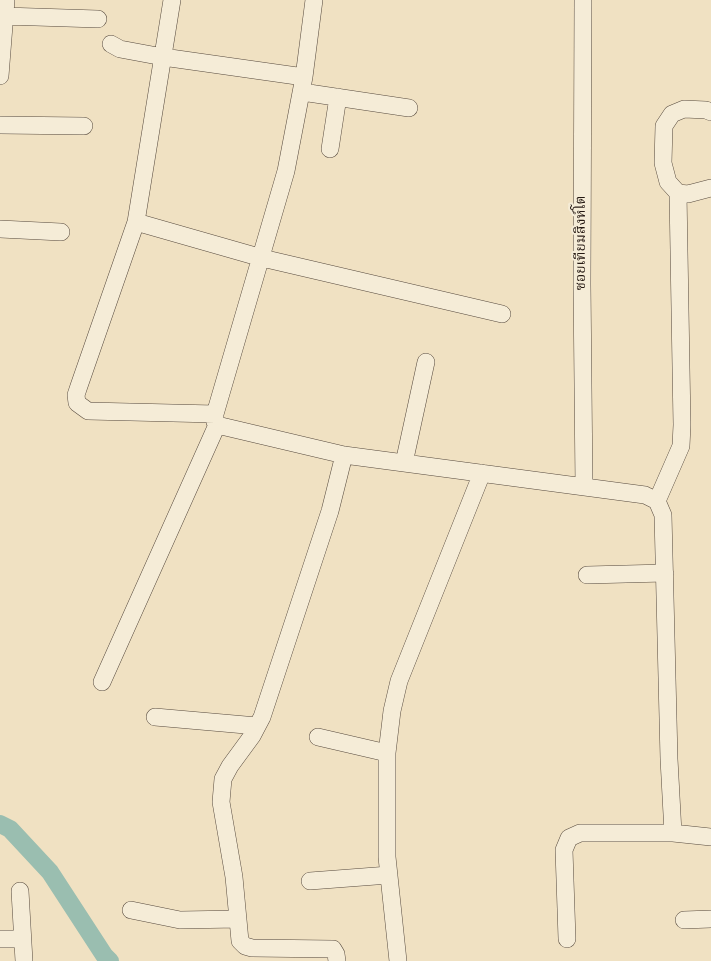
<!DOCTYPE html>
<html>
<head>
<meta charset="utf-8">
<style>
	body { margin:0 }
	canvas { display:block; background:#f0e1c2 }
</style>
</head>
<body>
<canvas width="711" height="961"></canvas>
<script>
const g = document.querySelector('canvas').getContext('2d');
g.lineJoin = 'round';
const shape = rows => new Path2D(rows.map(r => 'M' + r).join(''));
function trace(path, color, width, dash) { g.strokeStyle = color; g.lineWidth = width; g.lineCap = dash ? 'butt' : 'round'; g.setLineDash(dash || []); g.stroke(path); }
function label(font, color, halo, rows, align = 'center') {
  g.font = font + ' "Sorts Mill Goudy","Noto Serif Thai",serif'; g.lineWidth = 4; g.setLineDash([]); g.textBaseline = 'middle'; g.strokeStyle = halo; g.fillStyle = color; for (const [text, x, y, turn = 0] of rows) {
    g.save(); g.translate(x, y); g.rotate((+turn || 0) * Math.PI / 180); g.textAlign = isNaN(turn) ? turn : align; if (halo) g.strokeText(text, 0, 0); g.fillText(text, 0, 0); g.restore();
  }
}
trace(shape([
	[0,824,10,829,50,872,104,955,110,961]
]), '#9abeb0', 18);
const minor = shape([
	[172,0,136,222,79,386,76,395,77,403,88,411,215,414],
	[314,0,304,77,286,171,215,414,215,422,217,425,344,455,645,495,657,501,663,515,669,759,673,833],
	[583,0,582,284,584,486],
	[4,16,98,19],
	[111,44,120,49,163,57,304,77],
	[0,76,6,0],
	[302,92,409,108],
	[0,125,84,126],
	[330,149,338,97],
	[678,193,688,194,711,188],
	[136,222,262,258,502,314],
	[0,229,61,232],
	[404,463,426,362],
	[657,501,681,446,682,425,678,193,668,182,663,163,664,126,672,114,684,109,706,110,711,112],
	[587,575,665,573],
	[102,682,217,425],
	[155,717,257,726],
	[318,737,387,753],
	[310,881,389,875],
	[20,891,24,961],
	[131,910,180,920,238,919],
	[684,920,711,919],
	[0,939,22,939],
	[567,939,564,850,569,838,580,833,673,833,711,837],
	[337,961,336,954,333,949,252,948,245,946,240,941,234,877,221,802,223,779,230,766,252,736,262,717,330,511,344,455],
	[398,961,387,857,387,753,392,711,399,681,482,473]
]);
trace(minor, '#574a3e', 18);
trace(minor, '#f5ecd7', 17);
label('14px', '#241812', '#f5ecd7', [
	["ซอยเทียมสิงห์โต",583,243,-90]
]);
</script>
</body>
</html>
